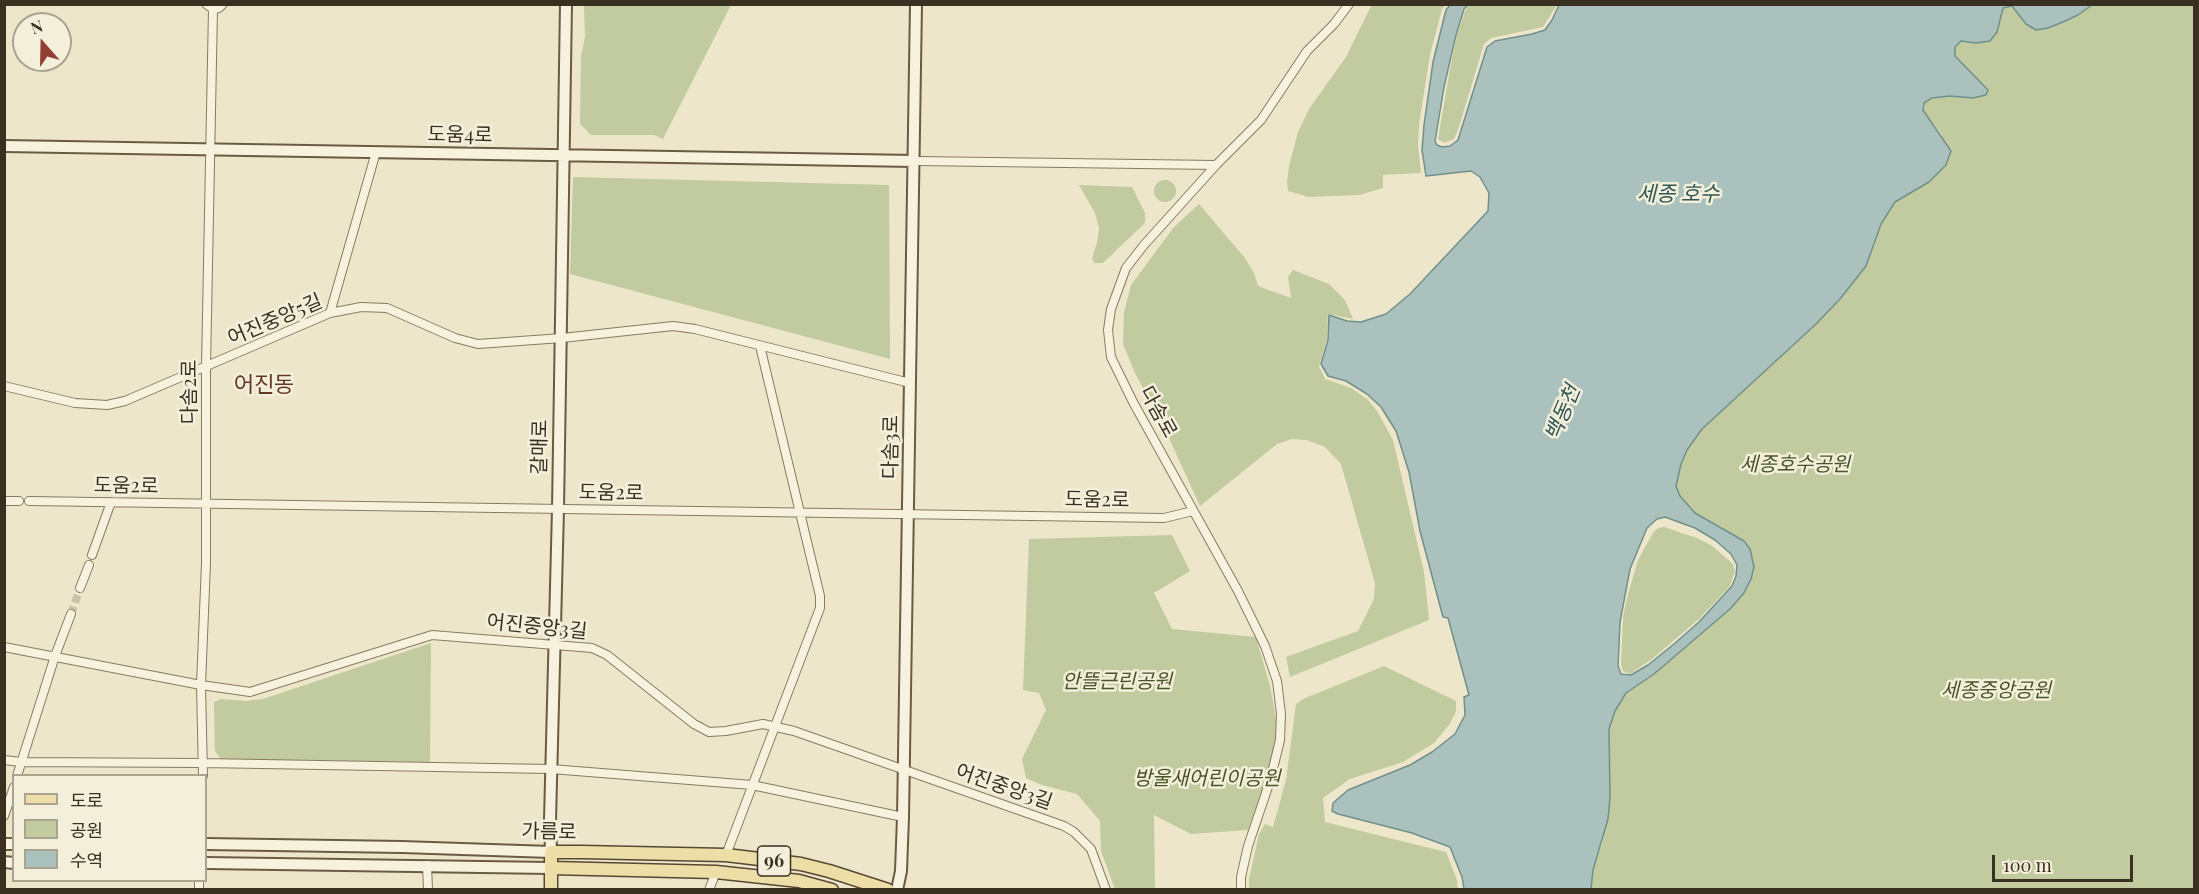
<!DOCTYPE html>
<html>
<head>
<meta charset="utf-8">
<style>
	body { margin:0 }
	#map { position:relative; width:2199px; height:894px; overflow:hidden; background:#ede6cb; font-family:"Playfair Display","Noto Sans KR",serif }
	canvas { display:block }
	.frame { position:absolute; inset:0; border:6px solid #3a3022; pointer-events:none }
	.legend { position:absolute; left:12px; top:774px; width:195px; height:108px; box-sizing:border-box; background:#f4efda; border:2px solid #aaa390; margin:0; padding:8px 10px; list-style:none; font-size:18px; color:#3a3022 }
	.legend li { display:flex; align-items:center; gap:12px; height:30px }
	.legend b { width:30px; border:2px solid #aaa390 }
	.north { position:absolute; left:12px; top:12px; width:60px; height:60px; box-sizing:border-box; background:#f4efda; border:2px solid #aaa390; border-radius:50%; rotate:340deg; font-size:16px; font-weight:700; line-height:24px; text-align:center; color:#3a3022 }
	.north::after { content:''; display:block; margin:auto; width:21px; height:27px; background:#943d33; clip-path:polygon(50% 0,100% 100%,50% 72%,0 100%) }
	.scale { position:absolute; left:1992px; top:855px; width:141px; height:27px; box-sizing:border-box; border:3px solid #3a3022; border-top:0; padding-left:8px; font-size:18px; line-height:21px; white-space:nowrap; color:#3a3022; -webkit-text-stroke:4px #f4efda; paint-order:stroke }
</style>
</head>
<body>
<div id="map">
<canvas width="2199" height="894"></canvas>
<div class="frame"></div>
<ul class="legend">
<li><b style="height:8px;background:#ecdea6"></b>도로</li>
<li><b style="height:16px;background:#c1cb9f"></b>공원</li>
<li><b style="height:16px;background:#abc1bd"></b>수역</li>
</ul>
<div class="north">N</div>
<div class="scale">100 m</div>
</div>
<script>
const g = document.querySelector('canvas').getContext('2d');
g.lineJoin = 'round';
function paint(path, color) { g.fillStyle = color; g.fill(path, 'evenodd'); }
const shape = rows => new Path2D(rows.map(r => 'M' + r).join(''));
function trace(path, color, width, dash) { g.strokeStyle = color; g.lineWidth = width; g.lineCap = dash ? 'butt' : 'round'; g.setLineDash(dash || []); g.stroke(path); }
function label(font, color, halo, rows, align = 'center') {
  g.font = font + ' "Playfair Display","Noto Sans KR",serif'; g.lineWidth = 5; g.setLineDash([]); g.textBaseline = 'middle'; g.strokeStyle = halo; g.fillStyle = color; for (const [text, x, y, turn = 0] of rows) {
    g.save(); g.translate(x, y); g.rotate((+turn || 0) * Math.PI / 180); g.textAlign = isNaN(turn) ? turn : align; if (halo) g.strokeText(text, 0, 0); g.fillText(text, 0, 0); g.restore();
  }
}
paint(shape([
	[1372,4,1446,5,1442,9,1430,55,1419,124,1418,146,1421,173,1383,175,1383,188,1359,195,1309,197,1288,191,1287,182,1289,166,1298,132,1309,109,1346,57],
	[584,5,731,5,663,139,654,135,591,135,580,124,581,56,585,37],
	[1469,5,1557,5,1543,27,1491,38,1484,44,1458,130,1454,139,1444,143,1438,139,1450,69,1457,35,1465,11],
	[2012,5,2026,24,2048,28,2078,15,2092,5,2194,5,2194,889,1591,890,1593,870,1602,844,1610,798,1609,729,1615,711,1626,693,1654,674,1730,609,1744,593,1751,580,1722,527,1695,513,1680,496,1676,486,1681,464,1686,450,1702,429,1816,324,1866,266,1881,224,1895,202,1909,192,1942,135,1923,110,1924,103,1932,98,1950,96,1973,98,1981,82,1964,68,1954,56,1954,47,1961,41,1976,43,2003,8],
	[573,177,889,185,890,359,570,274],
	'1154 191a11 11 0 1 1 22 0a11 11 0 1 1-22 0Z',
	[1079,185,1132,187,1145,213,1145,223,1103,263,1094,263,1092,258,1097,243,1099,228,1095,213],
	[1199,204,1245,258,1254,273,1258,286,1291,298,1288,277,1293,270,1329,284,1345,300,1353,319,1328,314,1327,339,1319,366,1325,379,1351,388,1367,399,1377,411,1393,440,1424,572,1429,620,1290,677,1286,657,1358,631,1374,599,1375,583,1341,464,1325,447,1307,440,1292,439,1277,444,1200,506,1169,438,1135,373,1123,344,1124,312,1131,285,1174,227],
	[1664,527,1697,538,1711,545,1733,564,1735,571,1730,586,1699,619,1652,659,1630,674,1623,671,1621,665,1623,617,1628,594,1638,560,1653,533,1658,528],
	[1172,535,1190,571,1154,593,1172,629,1256,637,1270,686,1280,740,1248,830,1191,834,1154,815,1155,889,1115,889,1101,851,1100,821,1077,794,1042,785,1026,778,1022,759,1046,710,1039,693,1023,690,1029,539],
	[431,643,430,762,221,759,215,751,214,702,221,699,245,701,263,699],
	[1384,666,1456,701,1456,712,1449,725,1434,743,1403,762,1350,779,1323,798,1325,822,1446,852,1457,880,1458,889,1249,889,1249,879,1259,834,1265,824,1273,827,1286,780,1296,704,1303,699]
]), '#c1cb9f');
const water = shape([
	[1450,5,1468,5,1464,9,1456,35,1444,87,1435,141,1437,145,1442,147,1450,146,1458,140,1487,47,1495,41,1532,34,1545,30,1552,20,1559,5,2092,5,2078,15,2063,22,2048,28,2036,30,2026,24,2012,6,2003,8,1997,32,1990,41,1976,43,1961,41,1955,47,1955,56,1988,90,1986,95,1973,98,1950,96,1932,98,1924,103,1923,110,1951,151,1946,165,1929,182,1895,202,1881,224,1866,266,1840,299,1816,324,1702,429,1687,450,1681,464,1676,486,1680,496,1695,513,1744,541,1750,549,1754,567,1751,579,1744,593,1730,609,1654,674,1626,693,1615,711,1609,729,1610,798,1608,819,1593,870,1591,889,1464,889,1462,877,1450,847,1412,833,1338,814,1332,811,1333,803,1348,790,1410,765,1432,752,1455,734,1465,715,1464,697,1469,695,1448,618,1443,617,1420,531,1409,472,1396,431,1381,407,1367,394,1346,381,1328,376,1321,364,1328,340,1329,315,1347,321,1361,322,1386,314,1410,294,1488,211,1489,193,1480,177,1471,171,1426,176,1422,150,1424,125,1433,62,1446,10,1450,5],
	[1665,517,1695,528,1715,540,1731,554,1737,565,1736,576,1732,586,1699,622,1674,644,1648,665,1631,675,1621,674,1618,666,1620,622,1630,569,1647,528,1657,519,1665,517]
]);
paint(water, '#abc1bd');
trace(water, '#71908b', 1.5);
trace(shape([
	[71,614,80,588]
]), '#c9c2a9', 8, [8, 4]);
const street = shape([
	[206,4,213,9,219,8,223,4],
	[915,161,1216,165],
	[330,313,376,152],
	[4,386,75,403,107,405,125,401,330,313,361,307,387,308,455,338,478,344,562,338,673,326,695,329,910,383],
	[4,501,19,501],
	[29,501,1164,518,1193,511],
	[92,555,111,502],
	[80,588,89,565],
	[4,647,201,685,250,692,432,635,592,648,607,655,694,724,709,732,726,731,763,724,794,731,1064,826,1074,832,1091,849,1106,890],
	[4,760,21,762,204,763,551,769,752,785,903,817],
	[17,776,55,656,71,614],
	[203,776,201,685,206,563,206,367,213,9],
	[4,816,14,787],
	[726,855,820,608,820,596,760,346],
	[427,865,428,890],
	[199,890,199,880],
	[709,890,716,872],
	[1241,890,1241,877,1248,846,1270,781,1280,740,1281,714,1277,681,1265,646,1238,591,1133,402,1111,357,1108,330,1111,309,1126,268,1144,245,1216,165,1261,120,1307,51,1334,24,1349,4]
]);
const secondary = shape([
	[4,146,915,161],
	[4,844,14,844],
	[206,844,402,847,551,852,550,820,558,509,566,4],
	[4,862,14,863],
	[206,863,551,868],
	[897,890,901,871,903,817,916,4]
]);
const primary = shape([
	[551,868,716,872,799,881,832,890],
	[551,890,551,852,582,852,726,855,768,860,801,864,829,871,888,890]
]);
trace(street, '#897a60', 10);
trace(secondary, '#6b5b43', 14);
trace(primary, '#574833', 15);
trace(street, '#f7f2de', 8);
trace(secondary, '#f7f2de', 10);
trace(primary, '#ecdea6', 12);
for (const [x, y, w] of [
	[774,861,33]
]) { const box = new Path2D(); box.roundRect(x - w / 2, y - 15, w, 30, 4.5); g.fillStyle = '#f4efda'; g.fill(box); trace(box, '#3a3022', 1.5); }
label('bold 18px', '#3a3022', null, [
	["96",774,861]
]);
label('20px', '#3a3022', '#f4efda', [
	["도움4로",460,135,1],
	["어진중앙5길",275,320,-23],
	["다솜2로",190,392,-90],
	["다솜로",1158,412,61],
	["갈매로",540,447,-89],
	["다솜3로",891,447,-89],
	["도움2로",126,486,1],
	["도움2로",611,493,1],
	["도움2로",1097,500,1],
	["어진중앙3길",537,627,6],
	["어진중앙3길",1004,787,19],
	["가름로",549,832,1]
]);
label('italic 20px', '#46552a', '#f4efda', [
	["세종호수공원",1795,465],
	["안뜰근린공원",1117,682],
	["세종중앙공원",1996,691],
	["방울새어린이공원",1207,779]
]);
label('italic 21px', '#325759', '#f4efda', [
	["세종 호수",1678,194],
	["백동천",1563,413,-67]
]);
label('22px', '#643824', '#f4efda', [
	["어진동",264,385]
]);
</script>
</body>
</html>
